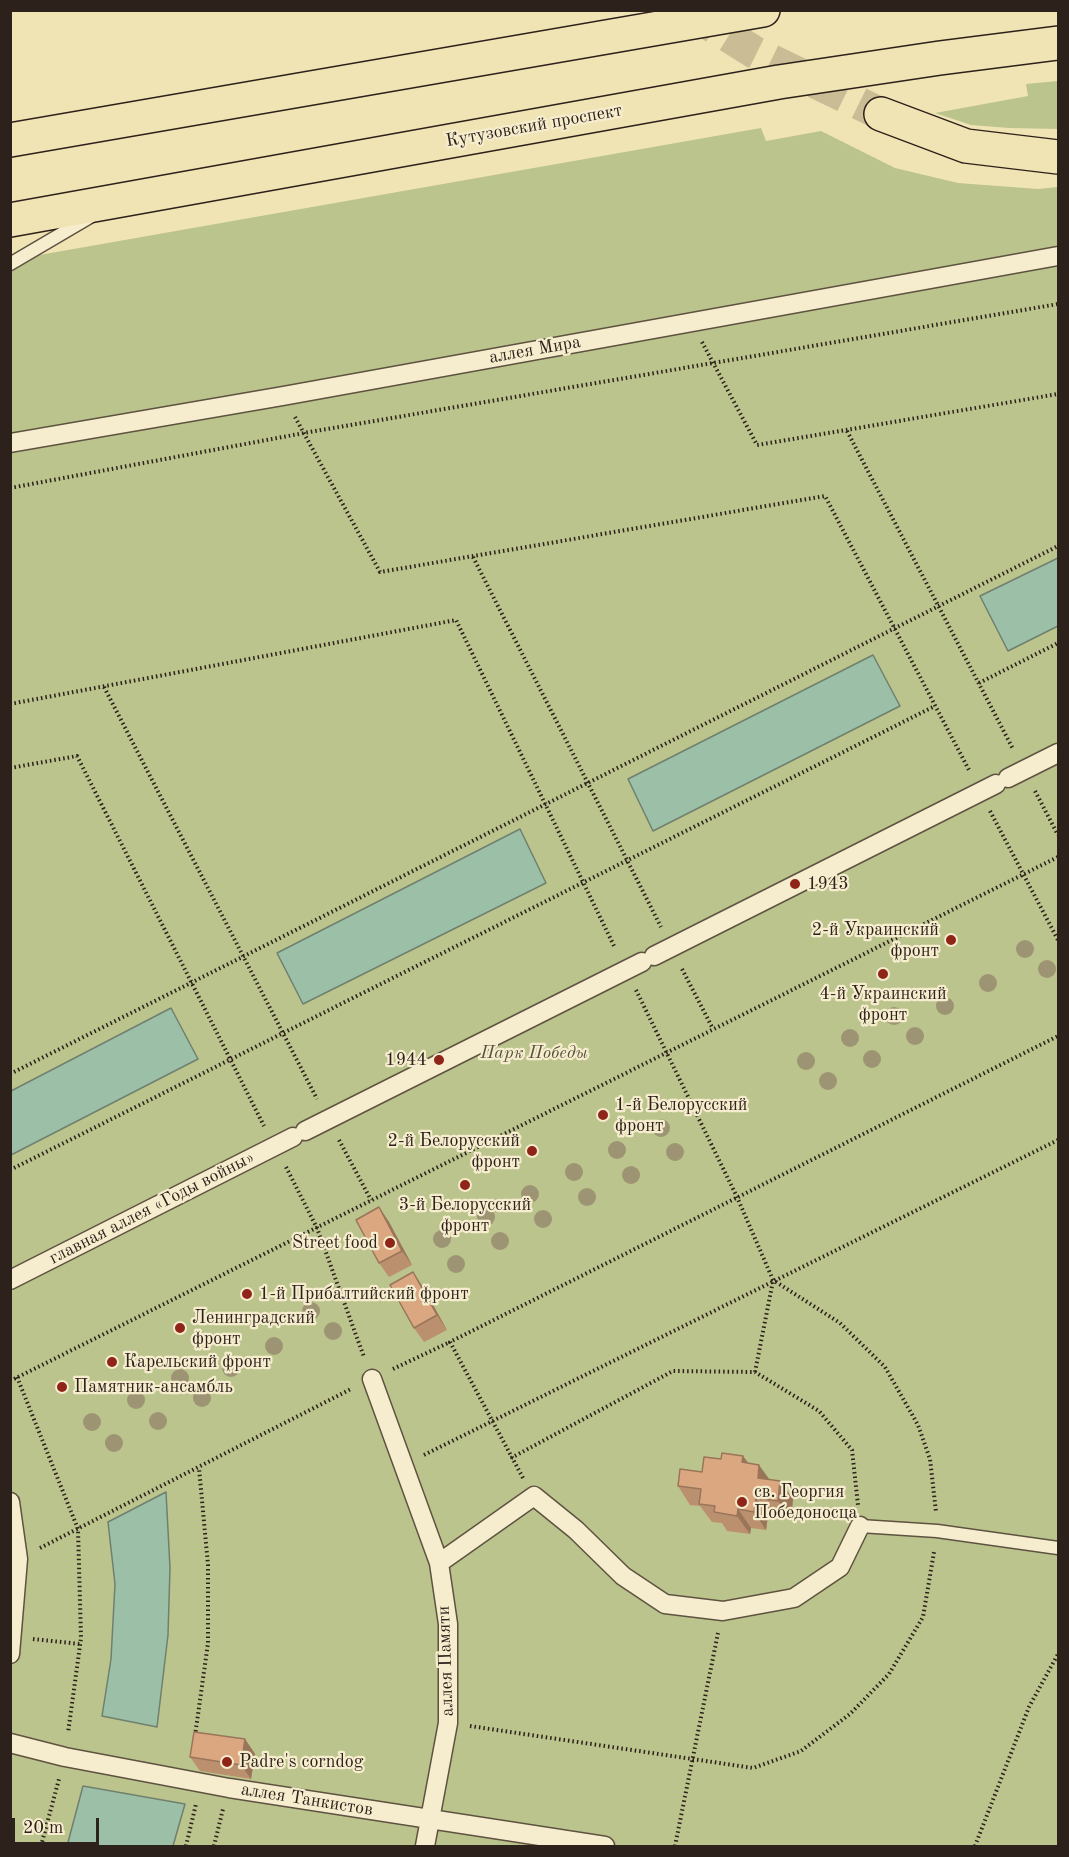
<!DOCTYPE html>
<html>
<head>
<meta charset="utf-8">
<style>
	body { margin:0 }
	#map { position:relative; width:1069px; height:1857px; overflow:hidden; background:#f1e4b4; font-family:"Old Standard TT",serif }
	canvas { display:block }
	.frame { position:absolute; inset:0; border:12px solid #2d211b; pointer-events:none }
	.scale { position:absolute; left:12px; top:1818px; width:87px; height:27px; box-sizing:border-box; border:3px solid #2d211b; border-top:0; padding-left:8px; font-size:18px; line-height:21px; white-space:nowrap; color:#2d211b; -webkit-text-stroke:4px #f6edce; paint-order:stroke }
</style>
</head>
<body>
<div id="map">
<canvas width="1069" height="1857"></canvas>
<div class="frame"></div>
<div class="scale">20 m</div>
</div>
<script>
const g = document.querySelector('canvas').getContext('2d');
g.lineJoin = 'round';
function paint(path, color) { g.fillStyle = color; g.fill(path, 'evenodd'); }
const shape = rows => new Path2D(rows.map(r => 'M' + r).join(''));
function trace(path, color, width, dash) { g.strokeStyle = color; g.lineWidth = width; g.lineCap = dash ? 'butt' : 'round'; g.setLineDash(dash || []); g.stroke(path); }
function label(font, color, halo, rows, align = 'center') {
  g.font = font + ' "Old Standard TT",serif'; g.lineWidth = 4.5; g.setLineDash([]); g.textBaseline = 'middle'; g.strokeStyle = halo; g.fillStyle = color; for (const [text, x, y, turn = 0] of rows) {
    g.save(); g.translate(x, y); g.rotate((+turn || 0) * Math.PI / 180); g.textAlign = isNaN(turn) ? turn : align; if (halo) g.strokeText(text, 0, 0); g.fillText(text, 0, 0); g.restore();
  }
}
paint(shape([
	[1058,81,1058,129,1009,128,971,125,935,113,1028,96,1026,84],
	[761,128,766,141,821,131,895,168,958,183,1038,189,1058,187,1058,1846,11,1846,11,260]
]), '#bbc48c');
const water = shape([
	[1058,558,1058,626,1008,651,980,596,1058,558],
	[873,655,900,706,653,831,628,779,873,655],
	[520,829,546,883,303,1004,277,953,520,829],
	[171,1008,198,1059,11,1155,11,1091,171,1008],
	[166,1492,170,1568,168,1635,157,1727,102,1716,111,1659,115,1584,108,1522,166,1492],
	[83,1786,185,1804,173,1846,67,1846,83,1786]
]);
paint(water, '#9cbfa7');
trace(water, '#70806f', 1.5);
trace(shape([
	[687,10,754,52,881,114]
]), '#cabd95', 33, [33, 16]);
const service = shape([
	[10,264,90,217],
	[860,1526,937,1531,1058,1548]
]);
const pedestrian = shape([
	[10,443,283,396,1058,256],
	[1008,778,1058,753],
	[654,956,996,784],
	[305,1131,642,962],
	[10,1280,293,1137],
	[372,1379,439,1563,448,1624,448,1723,425,1846],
	[10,1502,18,1559,10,1654],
	[439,1563,534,1496,576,1530,623,1576,665,1604,723,1611,794,1598,840,1567,860,1526],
	[10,1743,65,1757,229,1788,605,1846]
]);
const primary = shape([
	[881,114,966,146,1058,157],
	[10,140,763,10],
	[10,220,779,82,940,58,1058,43]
]);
trace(service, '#5e5241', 15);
trace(pedestrian, '#5e5241', 21);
trace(primary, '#2d211b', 36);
trace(shape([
	[702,342,757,445,1058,394],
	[295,417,380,572,825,496,970,772],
	[847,431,1013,749],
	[10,488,304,433,1058,304],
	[473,557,661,927],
	[979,683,1058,643],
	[104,687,317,1099],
	[10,704,456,620,615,948],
	[10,768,77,756,264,1126],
	[1035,791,1058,835],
	[990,811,1058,940],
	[682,969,713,1029],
	[636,990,737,1197,773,1280,840,1323,885,1367,918,1425,930,1459,936,1512],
	[10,1074,1058,546],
	[339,1140,371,1200],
	[286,1167,317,1228,364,1357],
	[10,1170,935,706],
	[393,1369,450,1342],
	[755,1372,773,1281],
	[17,1377,78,1529,81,1638,68,1733],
	[10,1381,1058,857],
	[424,1455,1058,1140],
	[511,1458,673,1371,755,1372,819,1411,852,1450,858,1505],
	[523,1478,450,1342,1058,1036],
	[40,1548,351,1389],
	[33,1639,80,1644],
	[470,1726,753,1768,801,1751,850,1714,889,1674,923,1617,934,1552],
	[195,1736,208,1643,208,1565,199,1468],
	[41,1846,59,1779],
	[186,1846,196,1804],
	[214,1846,223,1809],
	[675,1846,718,1633],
	[975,1846,1029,1707,1058,1654]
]), '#2d211b', 4, [1.5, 3]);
trace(service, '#f6edce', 12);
trace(pedestrian, '#f6edce', 18);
trace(primary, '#f1e4b4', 33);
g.fillStyle = '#9d9473';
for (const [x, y] of [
	[1025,949],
	[1047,969],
	[988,983],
	[945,1006],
	[894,1016],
	[915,1036],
	[850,1038],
	[872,1059],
	[806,1061],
	[828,1081],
	[661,1128],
	[617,1150],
	[675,1152],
	[574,1172],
	[631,1175],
	[530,1194],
	[587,1197],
	[486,1217],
	[543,1219],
	[442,1239],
	[500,1241],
	[456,1264],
	[311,1311],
	[333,1331],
	[274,1346],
	[231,1368],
	[180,1378],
	[202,1398],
	[136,1400],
	[158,1421],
	[92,1422],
	[114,1443]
]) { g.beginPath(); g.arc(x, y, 9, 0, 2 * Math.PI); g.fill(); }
paint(shape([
	[379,1207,389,1222,412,1265,389,1277,379,1263],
	[423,1287,447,1330,424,1342,414,1328],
	[743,1456,748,1463,769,1479,780,1481,793,1499,791,1519,768,1516,766,1530,751,1528,750,1534,727,1531,722,1523,712,1522,700,1506,690,1505,678,1486,702,1472,721,1459],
	[245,1739,255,1754,251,1779,200,1771,190,1757]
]), '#bb906f');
paint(shape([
	[379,1207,389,1222,412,1265,402,1251],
	[413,1272,423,1287,447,1330,437,1315],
	[743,1456,756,1474,742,1462],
	[759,1465,772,1483,758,1478],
	[780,1481,793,1499,791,1519,778,1501],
	[756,1498,768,1516,766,1530,754,1512],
	[738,1509,751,1528,750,1534,737,1516],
	[245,1739,255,1754,251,1779,241,1765]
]), '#99755a');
const building = shape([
	[379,1207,402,1251,379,1263,356,1220,379,1207],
	[413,1272,437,1315,414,1328,390,1285,413,1272],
	[722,1453,743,1456,742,1462,759,1465,758,1478,780,1481,778,1501,756,1498,754,1512,738,1509,737,1516,714,1512,715,1506,699,1504,701,1489,678,1486,680,1469,702,1472,704,1457,721,1459,722,1453],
	[194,1732,245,1739,241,1765,190,1757,194,1732]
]);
paint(building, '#daa781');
trace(building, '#99755a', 1.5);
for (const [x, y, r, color] of [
	[795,884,6,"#8f2418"],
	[951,940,6,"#8f2418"],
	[883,974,6,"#8f2418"],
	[439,1060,6,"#8f2418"],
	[603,1115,6,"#8f2418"],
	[532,1151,6,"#8f2418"],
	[465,1185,6,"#8f2418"],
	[390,1243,6,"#8f2418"],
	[247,1294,6,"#8f2418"],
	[180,1328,6,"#8f2418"],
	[112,1362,6,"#8f2418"],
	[62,1387,6,"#8f2418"],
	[742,1502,6,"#8f2418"],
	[227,1762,6,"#8f2418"]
]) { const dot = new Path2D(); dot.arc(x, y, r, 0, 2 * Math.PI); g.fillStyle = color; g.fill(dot); trace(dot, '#f6edce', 2); }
label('18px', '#2d211b', '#f6edce', [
	["Кутузовский проспект",534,126,-10],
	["аллея Мира",535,350,-10],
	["главная аллея «Годы войны»",152,1208,-27],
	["аллея Памяти",446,1661,-92],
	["аллея Танкистов",307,1800,9]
]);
label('18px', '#2d211b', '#f6edce', [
	["1943",807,884],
	["2-й Украинский",939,930,"right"],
	["фронт",939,951,"right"],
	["4-й Украинский",883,994,"center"],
	["фронт",883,1015,"center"],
	["1944",427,1060,"right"],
	["1-й Белорусский",615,1105],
	["фронт",615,1126],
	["2-й Белорусский",520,1141,"right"],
	["фронт",520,1162,"right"],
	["3-й Белорусский",465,1205,"center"],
	["фронт",465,1226,"center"],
	["Street food",378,1243,"right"],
	["1-й Прибалтийский фронт",259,1294],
	["Ленинградский",192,1318],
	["фронт",192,1339],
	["Карельский фронт",124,1362],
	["Памятник-ансамбль",74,1387],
	["св. Георгия",754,1492],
	["Победоносца",754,1513],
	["Padre's corndog",239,1762]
], 'left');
label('italic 18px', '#58523d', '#f6edce', [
	["Парк Победы",534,1053]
]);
</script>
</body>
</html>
